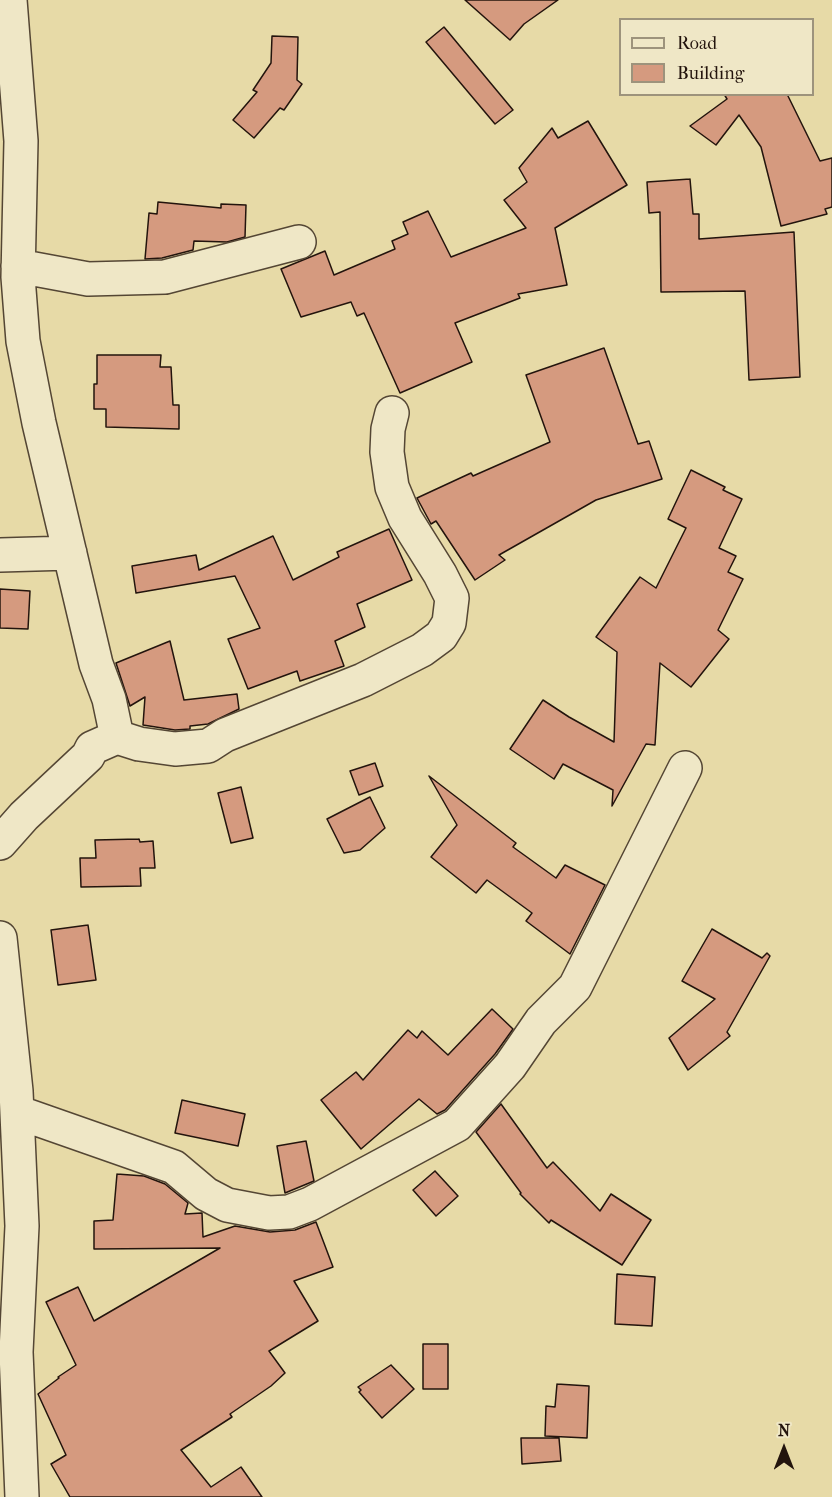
<!DOCTYPE html>
<html>
<head>
<meta charset="utf-8">
<style>
	body { margin:0 }
	#map { position:relative; width:832px; height:1497px; overflow:hidden; background:#e7daa7; font-family:"IM FELL French Canon",serif }
	canvas { display:block }
	.legend { position:absolute; left:619px; top:18px; width:195px; height:78px; box-sizing:border-box; background:#efe7c6; border:2px solid #9d937c; margin:0; padding:8px 10px; list-style:none; font-size:18px; color:#23140d }
	.legend li { display:flex; align-items:center; gap:12px; height:30px }
	.legend b { width:30px; border:2px solid #9d937c }
	.north { position:absolute; left:754px; top:1419px; width:60px; height:60px; -webkit-text-stroke:4px #efe7c6; paint-order:stroke; rotate:0deg; font-size:16px; font-weight:700; line-height:24px; text-align:center; color:#23140d }
	.north::after { content:''; display:block; margin:auto; width:21px; height:27px; background:#23140d; clip-path:polygon(50% 0,100% 100%,50% 72%,0 100%) }
</style>
</head>
<body>
<div id="map">
<canvas width="832" height="1497"></canvas>
<ul class="legend">
<li><b style="height:8px;background:#efe7c6"></b>Road</li>
<li><b style="height:16px;background:#d59a7f"></b>Building</li>
</ul>
<div class="north">N</div>
</div>
<script>
const g = document.querySelector('canvas').getContext('2d');
g.lineJoin = 'round';
function paint(path, color) { g.fillStyle = color; g.fill(path, 'evenodd'); }
const shape = rows => new Path2D(rows.map(r => 'M' + r).join(''));
function trace(path, color, width, dash) { g.strokeStyle = color; g.lineWidth = width; g.lineCap = dash ? 'butt' : 'round'; g.setLineDash(dash || []); g.stroke(path); }
const building = shape([
	[465,0,558,0,524,24,510,40,465,0],
	[444,27,513,110,495,124,426,42,444,27],
	[272,36,298,37,297,80,302,84,284,110,280,108,254,138,233,120,257,92,253,90,271,63,272,36],
	[724,94,787,94,820,161,832,158,832,207,825,209,827,214,781,226,761,147,739,115,716,145,690,126,727,99,724,94],
	[588,121,627,185,555,228,567,285,518,294,520,298,455,323,472,362,400,393,364,313,357,316,351,302,301,317,281,269,325,251,334,275,395,249,392,241,408,234,403,222,428,211,451,257,526,228,504,200,527,182,519,168,552,128,558,138,588,121],
	[690,179,693,214,699,214,699,239,794,232,800,377,749,380,745,291,661,292,660,212,649,213,647,182,690,179],
	[158,202,221,208,221,204,246,205,245,237,227,242,194,241,193,250,162,258,145,259,149,213,157,214,158,202],
	[604,348,638,444,649,441,662,479,596,500,499,555,505,560,475,580,436,521,431,524,417,498,471,473,473,476,550,442,526,375,604,348],
	[97,355,161,355,160,367,171,367,173,405,179,405,179,429,106,427,106,409,94,409,94,384,97,384,97,355],
	[691,470,725,487,723,490,742,499,719,548,736,556,728,572,743,579,718,630,729,639,691,687,660,663,655,745,646,744,612,806,613,790,563,764,554,779,510,749,543,700,569,717,614,742,617,652,596,637,640,577,656,588,686,528,668,519,691,470],
	[389,529,412,580,357,604,365,627,335,641,344,666,300,681,297,671,248,689,228,639,260,628,235,576,136,593,132,566,196,555,199,570,273,536,293,580,339,557,337,552,389,529],
	[0,589,30,591,28,629,0,628,0,589],
	[170,641,184,700,237,694,239,709,208,724,190,726,190,729,175,730,143,725,145,697,130,706,116,663,170,641],
	[375,763,383,786,359,795,350,771,375,763],
	[429,776,516,843,513,847,556,878,565,865,605,885,570,954,526,921,532,913,487,880,476,893,431,857,457,825,429,776],
	[241,787,253,838,231,843,218,793,241,787],
	[370,797,385,828,360,850,344,853,327,819,370,797],
	[139,839,140,842,153,841,155,868,140,868,141,886,81,887,80,858,96,858,95,840,139,839],
	[88,925,96,980,58,985,51,930,88,925],
	[712,929,762,958,767,953,770,956,727,1032,730,1036,688,1070,669,1038,715,999,682,981,712,929],
	[492,1009,513,1029,495,1054,445,1110,437,1114,419,1099,361,1149,321,1100,356,1072,363,1080,408,1030,417,1038,422,1031,448,1055,492,1009],
	[182,1100,245,1114,238,1146,175,1133,182,1100],
	[501,1104,547,1168,553,1162,600,1211,611,1194,651,1220,622,1265,551,1220,549,1223,520,1194,521,1193,476,1132,501,1104],
	[306,1141,314,1181,285,1193,277,1146,306,1141],
	[435,1171,458,1196,436,1216,413,1190,435,1171],
	[117,1174,144,1176,165,1184,188,1203,185,1214,202,1213,203,1237,235,1226,270,1232,295,1230,316,1222,333,1267,294,1281,318,1321,269,1351,285,1373,271,1386,230,1414,232,1417,181,1450,211,1487,241,1467,262,1497,70,1497,51,1464,66,1455,38,1394,59,1378,58,1377,76,1365,46,1302,78,1287,94,1321,220,1248,94,1249,94,1221,113,1220,117,1174],
	[617,1274,655,1277,652,1326,615,1324,617,1274],
	[423,1344,448,1344,448,1389,423,1389,423,1344],
	[391,1365,414,1389,382,1418,359,1392,361,1390,358,1387,391,1365],
	[557,1384,589,1386,587,1438,545,1436,546,1406,555,1407,557,1384],
	[521,1438,559,1438,561,1461,522,1464,521,1438]
]);
paint(building, '#d59a7f');
trace(building, '#23140d', 1.5);
const minor = shape([
	[18,266,88,279,165,277,299,242],
	[0,555,70,553],
	[117,737,139,744,175,749,208,746,225,735,363,680,422,650,441,636,449,623,452,598,440,574,405,518,392,487,387,452,388,429,392,413],
	[0,843,24,816,88,756,92,748,117,737,109,699,96,664,39,423,23,341,18,277,21,141,10,0],
	[0,938,16,1091,22,1226,16,1352,22,1497],
	[17,1112,174,1167,206,1194,227,1205,269,1213,289,1212,310,1204,457,1125,510,1066,541,1021,575,987,685,768]
]);
trace(minor, '#544634', 36);
trace(minor, '#efe7c6', 33);
</script>
</body>
</html>
